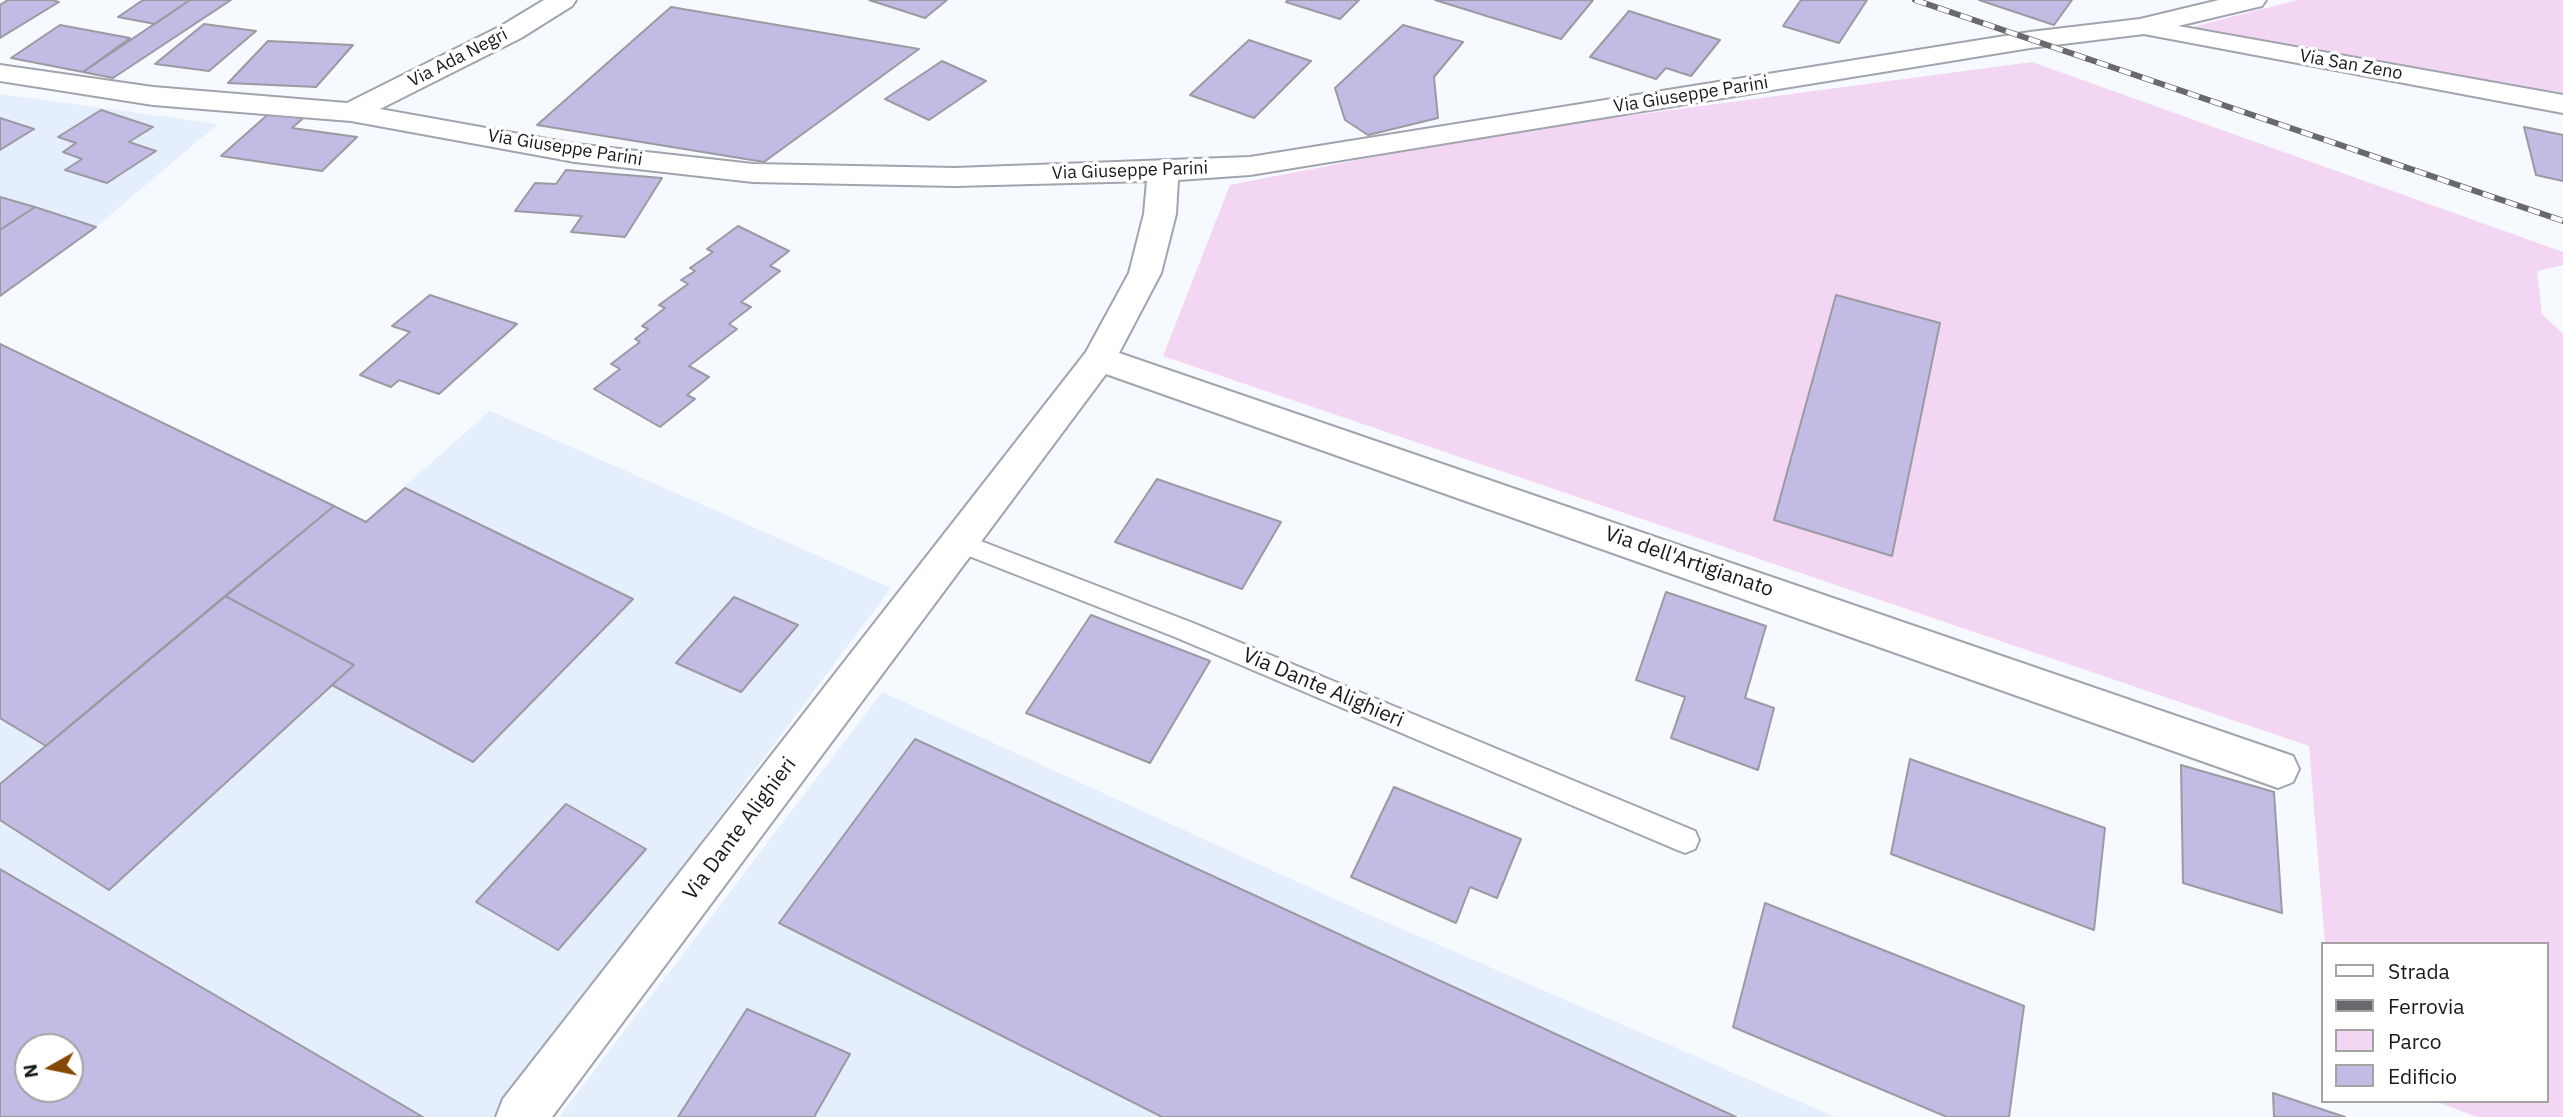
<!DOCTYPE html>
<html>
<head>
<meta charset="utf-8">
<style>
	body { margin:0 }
	#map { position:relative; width:2563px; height:1117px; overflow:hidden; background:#f6f9fe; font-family:"IBM Plex Sans",sans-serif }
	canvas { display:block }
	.legend { position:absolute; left:2321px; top:942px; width:228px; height:161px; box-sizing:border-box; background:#fff; border:2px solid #a3a3a4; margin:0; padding:9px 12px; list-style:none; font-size:21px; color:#18191c }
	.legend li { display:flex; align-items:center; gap:14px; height:35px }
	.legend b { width:35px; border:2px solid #a3a3a4 }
	.north { position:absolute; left:14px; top:1033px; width:70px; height:70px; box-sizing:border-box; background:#fff; border:2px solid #a3a3a4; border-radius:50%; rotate:261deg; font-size:19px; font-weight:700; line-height:28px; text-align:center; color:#18191c }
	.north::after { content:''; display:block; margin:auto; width:24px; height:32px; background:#854804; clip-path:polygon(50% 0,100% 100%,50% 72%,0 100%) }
</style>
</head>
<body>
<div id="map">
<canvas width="2563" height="1117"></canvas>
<ul class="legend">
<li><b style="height:9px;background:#fff"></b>Strada</li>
<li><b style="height:9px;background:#67696d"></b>Ferrovia</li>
<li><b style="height:19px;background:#f2d6f4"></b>Parco</li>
<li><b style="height:19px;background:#c2bbe3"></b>Edificio</li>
</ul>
<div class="north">N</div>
</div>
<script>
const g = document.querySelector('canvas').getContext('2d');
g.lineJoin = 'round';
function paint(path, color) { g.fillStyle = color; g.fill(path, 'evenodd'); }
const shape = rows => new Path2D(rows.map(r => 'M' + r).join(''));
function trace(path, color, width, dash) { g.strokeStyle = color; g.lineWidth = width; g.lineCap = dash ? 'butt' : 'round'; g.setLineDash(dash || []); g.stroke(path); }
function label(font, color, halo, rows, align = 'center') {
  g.font = font + ' "IBM Plex Sans",sans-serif'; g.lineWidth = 7; g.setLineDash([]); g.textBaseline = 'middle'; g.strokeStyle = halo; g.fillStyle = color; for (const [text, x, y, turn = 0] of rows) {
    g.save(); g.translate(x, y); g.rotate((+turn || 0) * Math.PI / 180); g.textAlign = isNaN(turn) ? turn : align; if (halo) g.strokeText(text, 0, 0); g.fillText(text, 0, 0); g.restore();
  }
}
paint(shape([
	[0,94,218,124,96,227,0,296],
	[0,344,365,521,490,411,891,588,495,1117,0,1117],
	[28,1047,70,1047,70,1089,28,1089],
	[882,692,1363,912,1835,1117,559,1117]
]), '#e5eefc');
paint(shape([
	[2298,0,2563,0,2563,95,2192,27],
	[2032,62,2563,252,2563,265,2537,271,2542,314,2563,334,2563,1117,2477,1117,2435,1101,2547,1101,2547,944,2325,944,2309,746,1163,356,1230,185,1491,134]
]), '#f2d6f4');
const building = shape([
	[8,0,52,0,59,2,0,38,0,5,8,0],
	[143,0,190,0,155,24,118,17,143,0],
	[190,0,231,0,113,78,83,72,190,0],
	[869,0,947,0,925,18,869,0],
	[1288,0,1359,0,1340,19,1286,2,1288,0],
	[1435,0,1593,0,1561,39,1435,0],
	[1801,0,1867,0,1839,43,1783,26,1801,0],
	[1979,0,2072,0,2054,25,1979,0],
	[671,7,919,49,764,162,537,125,671,7],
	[1629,11,1720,40,1691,76,1666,68,1656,79,1590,57,1629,11],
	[204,24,256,31,209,71,155,64,204,24],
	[60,25,130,38,83,72,11,58,60,25],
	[1403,25,1463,42,1434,77,1438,118,1368,135,1345,120,1335,88,1403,25],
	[1249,40,1311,61,1254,118,1190,95,1249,40],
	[268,41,353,45,316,87,228,83,268,41],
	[942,61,986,81,929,120,885,99,942,61],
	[274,109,308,114,292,128,357,137,322,171,221,156,274,109],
	[101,110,153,127,129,142,156,151,107,183,65,170,82,159,63,152,76,143,58,137,101,110],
	[0,118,34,129,0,150,0,118],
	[2524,127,2563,135,2563,181,2536,175,2524,127],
	[566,170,662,178,625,237,571,232,582,216,515,211,535,183,556,184,566,170],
	[0,197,35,207,0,230,0,197],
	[35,207,96,227,0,296,0,230,35,207],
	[738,226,789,251,770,266,780,271,741,302,751,307,729,324,737,329,689,366,709,377,687,395,695,399,660,427,594,389,620,369,611,364,640,342,635,339,648,329,642,326,665,308,659,305,688,284,681,280,695,271,690,268,713,252,707,249,738,226],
	[430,295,517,324,439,394,399,380,391,387,360,375,410,332,392,326,430,295],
	[1836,295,1940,323,1892,556,1774,520,1836,295],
	[0,344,334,506,46,746,0,718,0,344],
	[1157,479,1281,522,1242,589,1115,542,1157,479],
	[405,488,633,599,473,762,332,685,354,665,225,596,334,506,366,522,405,488],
	[1666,592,1766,626,1745,698,1774,708,1758,770,1671,738,1685,697,1636,680,1666,592],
	[225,596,354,665,109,890,0,820,0,784,225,596],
	[734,597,798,625,741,692,676,663,734,597],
	[1091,615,1210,661,1150,763,1026,713,1091,615],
	[915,739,1736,1117,1162,1117,779,923,915,739],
	[1910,759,2105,828,2094,930,1891,854,1910,759],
	[2181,765,2274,792,2282,913,2183,883,2181,765],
	[1394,787,1521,839,1497,898,1470,887,1456,923,1351,877,1394,787],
	[566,804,646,849,558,950,476,902,566,804],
	[0,869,423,1117,0,1117,0,869],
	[28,1047,70,1047,70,1089,28,1089,28,1047],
	[1765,903,2024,1006,2009,1117,1947,1117,1733,1027,1765,903],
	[747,1009,850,1054,814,1117,678,1117,747,1009],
	[2273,1093,2345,1117,2274,1117,2273,1093]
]);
paint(building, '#c2bbe3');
trace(building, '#9b9aa2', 2);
const service = shape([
	[960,533,1193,623,1695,831,1699,840,1695,849,1685,853,1675,849,1175,637,951,549,948,542,951,535,960,533]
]);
const minor = shape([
	[544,0,576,0,572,6,521,38,380,109,575,144,753,164,955,168,1250,157,2030,32,2140,19,2219,0,2266,0,2262,6,2178,26,2563,95,2563,113,2144,34,2030,48,1250,175,1178,180,1176,214,1161,273,1119,353,2293,756,2299,769,2293,782,2278,788,1106,374,552,1117,496,1117,503,1099,1086,352,1129,273,1144,214,1147,181,955,186,753,182,575,162,351,121,153,105,0,81,0,65,153,87,347,103,501,26,544,0]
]);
trace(service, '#a0a4ac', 4);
trace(minor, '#a0a4ac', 4);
paint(service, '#fff');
paint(minor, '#fff');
const rail = shape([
	[1915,0,2563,221]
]);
trace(rail, '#67696d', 6);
trace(rail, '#fff', 4.5, [12]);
label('18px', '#18191c', '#fff', [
	["Via Ada Negri",458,58,-27],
	["Via San Zeno",2351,65,10],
	["Via Giuseppe Parini",1691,95,-9],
	["Via Giuseppe Parini",565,148,9],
	["Via Giuseppe Parini",1130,171,-2]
]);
label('21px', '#18191c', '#fff', [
	["Via dell'Artigianato",1689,562,19],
	["Via Dante Alighieri",1323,688,23],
	["Via Dante Alighieri",740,829,-53]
]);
</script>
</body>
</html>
